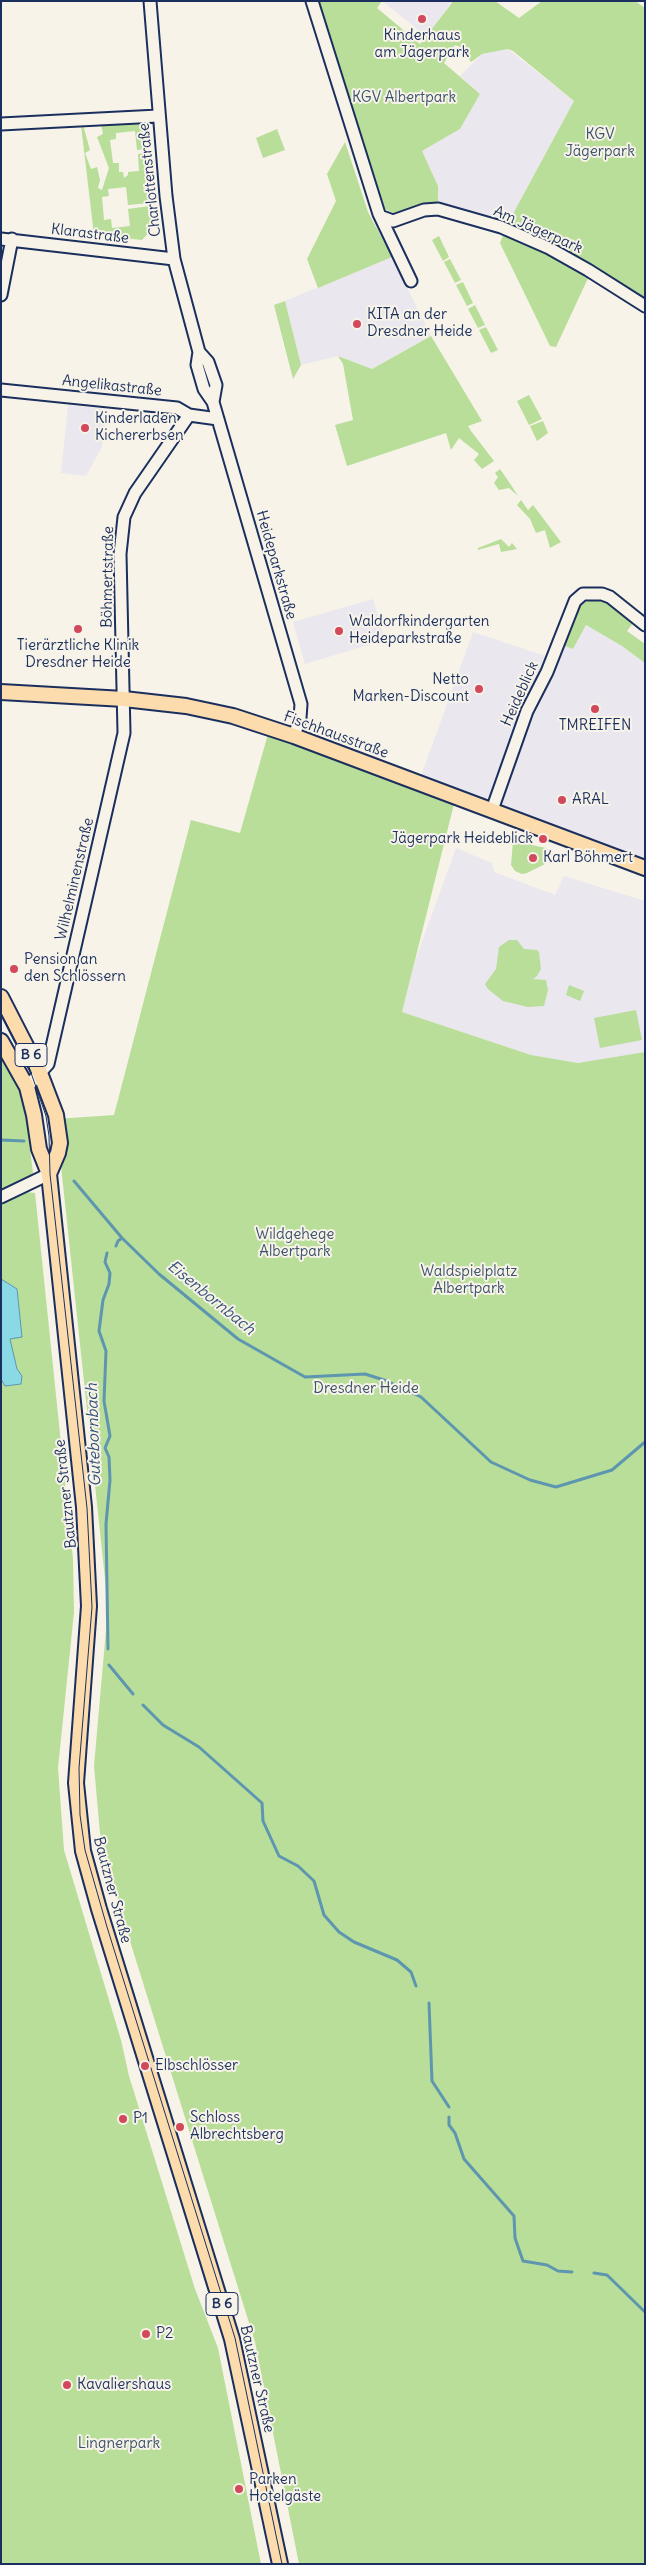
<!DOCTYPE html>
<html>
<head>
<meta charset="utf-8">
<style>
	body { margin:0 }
	#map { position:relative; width:646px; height:2565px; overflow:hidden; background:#f7f3e8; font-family:Delius,sans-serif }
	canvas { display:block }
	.frame { position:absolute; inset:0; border:2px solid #1b2f5e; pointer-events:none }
</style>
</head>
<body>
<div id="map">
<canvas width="646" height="2565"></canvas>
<div class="frame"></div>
</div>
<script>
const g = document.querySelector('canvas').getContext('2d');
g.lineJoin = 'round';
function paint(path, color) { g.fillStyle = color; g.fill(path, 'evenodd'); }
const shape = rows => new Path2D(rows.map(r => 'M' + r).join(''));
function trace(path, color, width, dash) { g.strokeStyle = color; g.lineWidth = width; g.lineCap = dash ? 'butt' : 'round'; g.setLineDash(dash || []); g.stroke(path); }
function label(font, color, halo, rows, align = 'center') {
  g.font = font + ' Delius,sans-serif'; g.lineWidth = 4; g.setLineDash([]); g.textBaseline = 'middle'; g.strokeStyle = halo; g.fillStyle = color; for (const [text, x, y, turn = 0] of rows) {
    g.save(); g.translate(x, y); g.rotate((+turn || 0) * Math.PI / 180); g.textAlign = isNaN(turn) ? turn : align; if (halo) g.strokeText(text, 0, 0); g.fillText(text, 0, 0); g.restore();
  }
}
paint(shape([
	[382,1,451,1,452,2,426,36],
	[508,49,574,101,507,225,438,202,438,186,422,151,460,129,480,94,460,76,482,54],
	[392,257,431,336,372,369,338,356,301,365,285,301],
	[68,405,107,409,102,447,86,476,61,473],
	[373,599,385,640,305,664,293,622],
	[586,625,622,646,645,663,645,860,503,806,501,800,530,714,547,686,562,645,573,649],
	[473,632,545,656,540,670,542,674,495,789,489,797,484,799,421,776],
	[456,848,492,863,494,872,555,895,564,876,645,901,645,1052,578,1063,531,1055,402,1012,415,961]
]), '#eae7ee');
paint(shape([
	[318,1,382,1,377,8,420,44,452,3,451,1,495,1,519,18,542,1,635,1,645,8,645,297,594,267,507,225,574,101,513,51,508,49,482,54,471,62,460,47,455,45,444,63,480,94,460,129,422,151,438,186,438,202,423,203,400,213,393,213,385,209],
	[135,122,143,128,145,149,137,150,135,131,116,133,116,139,110,140,113,163,119,163,119,172,123,172,124,178,128,175,128,172,139,171,138,154,145,153,150,203,128,205,126,187,108,189,109,196,102,197,104,220,111,219,112,228,130,226,128,209,150,206,152,229,142,240,94,235,81,125,83,125,90,150,85,153,91,169,97,167,100,180,98,188,102,190,109,168,97,137,103,134,101,124],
	[277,129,285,150,263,158,256,138],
	[345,142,368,212,392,257,318,288,307,259,336,201,327,174],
	[504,233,589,276,556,347,550,346,500,243],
	[439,236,449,257,443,261,432,240],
	[450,259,461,280,455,283,444,262],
	[463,282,473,303,467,306,456,285],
	[285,301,301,365,293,379,274,305],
	[475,305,485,325,478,328,468,309],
	[486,327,498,350,491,353,479,330],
	[431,336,482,421,468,426,471,431,494,461,482,469,474,460,479,454,459,438,451,450,446,433,347,466,335,425,353,420,343,364,338,356,372,369],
	[529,395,542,419,529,425,517,401],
	[543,421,548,433,537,441,530,426],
	[500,469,511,485,518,496,509,488,499,490,494,483,498,477,495,473],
	[521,500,528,510,533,505,561,542,550,548,545,530,536,533,530,519,517,505],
	[501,539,509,547,512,543,517,549,501,552,499,544,478,550,478,548],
	[598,599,606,601,634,622,627,631,645,644,645,663,622,646,586,625,573,649,562,645,576,608,582,603],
	[268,734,454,804,402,1012,531,1055,578,1063,645,1052,645,2564,299,2564,255,2342,125,1925,100,1833,94,1766,108,1607,56,1119,114,1115,191,820,240,833],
	[513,841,546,848,552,853,550,859,545,864,527,873,522,874,515,871,511,865],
	[509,940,517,940,524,949,537,950,539,952,541,969,537,976,533,979,546,980,548,990,544,1006,528,1007,503,1001,488,989,485,984,496,969,499,947],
	[569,985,584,991,580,1001,566,995],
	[636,1010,642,1040,600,1048,594,1018],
	[1,1051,20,1085,24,1100,33,1173,24,1182,1,1193],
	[26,1192,35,1193,73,1559,74,1612,58,1768,64,1850,121,2040,129,2076,195,2289,218,2348,261,2564,1,2564,1,1203]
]), '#b8de99');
const water = shape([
	[1,1279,17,1289,22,1337,10,1339,17,1369,22,1376,21,1384,5,1386,1,1379,1,1279]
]);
paint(water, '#8adae6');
trace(water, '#5e96b0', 1);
trace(shape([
	[1,1140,24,1141],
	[74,1181,122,1238,159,1274,238,1339,305,1377,365,1374,387,1381,421,1397,491,1462,530,1480,556,1487,612,1470,645,1442],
	[116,1246,118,1241,122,1238],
	[107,1253,105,1262,110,1273,109,1284,103,1300,99,1331,106,1351,104,1401,110,1436,105,1448,109,1457,110,1480,106,1524,108,1649],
	[109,1665,133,1694],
	[143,1705,163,1725,199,1747,262,1803,263,1821,279,1856,298,1866,314,1881,324,1915,339,1932,354,1942,397,1960,411,1972,416,1986],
	[429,2003,432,2081,449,2107],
	[449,2117,449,2125,455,2133,464,2159,514,2216,515,2238,523,2261,547,2265,558,2271,572,2272],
	[594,2273,607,2275,645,2312]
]), '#5e96b0', 3);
const minor = shape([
	[150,1,166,196,174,259,199,352,208,362,216,385,213,402],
	[312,1,379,214,411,281],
	[1,124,158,116],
	[382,217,393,221,424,210,438,209,501,227,549,248,588,270,645,306],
	[1,239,174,259],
	[1,295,12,239],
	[199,352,197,365,204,389,213,402,301,704,300,718,294,736],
	[1,390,177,408,189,415,218,419],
	[492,810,527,711,547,672,575,601,583,594,602,594,610,597,645,625],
	[27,1087,48,1064,124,733,120,554,124,517,135,493,189,415],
	[1,1197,49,1174]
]);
const major = shape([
	[1,692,124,699,186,706,233,716,294,736,645,868],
	[1,997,40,1073,56,1115,60,1143,58,1153,49,1174],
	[1,1041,27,1087,34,1115,39,1149,49,1174,84,1507,89,1606,76,1783,83,1851,99,1909,232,2339,280,2564]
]);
trace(minor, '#1b2f5e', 15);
trace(major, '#1b2f5e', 18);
trace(minor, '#f7f3e8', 11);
trace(major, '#fcdcac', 14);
trace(shape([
	[1,1013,29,1067,46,1116,49,1136,50,1174,87,1508,92,1607,79,1768,80,1815,85,1850,107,1927,235,2338,282,2564]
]), '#1b2f5e', 1);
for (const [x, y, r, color] of [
	[422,19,5,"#d1495b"],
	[357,324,5,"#d1495b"],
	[85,428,5,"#d1495b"],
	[78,629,5,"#d1495b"],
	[339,631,5,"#d1495b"],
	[479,689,5,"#d1495b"],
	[595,709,5,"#d1495b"],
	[562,800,5,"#d1495b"],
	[543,839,5,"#d1495b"],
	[533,858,5,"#d1495b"],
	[14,969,5,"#d1495b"],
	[145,2066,5,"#d1495b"],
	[123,2119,5,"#d1495b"],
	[180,2127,5,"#d1495b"],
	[146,2334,5,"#d1495b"],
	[67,2385,5,"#d1495b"],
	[239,2489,5,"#d1495b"]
]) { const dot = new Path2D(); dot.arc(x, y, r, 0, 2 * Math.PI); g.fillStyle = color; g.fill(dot); trace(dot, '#f7f3e8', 2); }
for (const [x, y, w] of [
	[31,1055,32],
	[222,2304,32]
]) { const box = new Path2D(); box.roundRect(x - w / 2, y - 11.5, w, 23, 4); g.fillStyle = '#f7f3e8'; g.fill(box); trace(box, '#1b2f5e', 1); }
label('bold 14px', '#1b2f5e', null, [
	["B 6",31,1055],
	["B 6",222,2304]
]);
label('15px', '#1b2f5e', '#f7f3e8', [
	["Kinderhaus",422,36,"center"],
	["am Jägerpark",422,53,"center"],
	["KITA an der",367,315],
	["Dresdner Heide",367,332],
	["Kinderladen",95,419],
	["Kichererbsen",95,436],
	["Waldorfkindergarten",349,622],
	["Heideparkstraße",349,639],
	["Tierärztliche Klinik",78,646,"center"],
	["Dresdner Heide",78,663,"center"],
	["Netto",469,680,"right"],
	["Marken-Discount",469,697,"right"],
	["TMREIFEN",595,726,"center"],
	["ARAL",572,800],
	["Jägerpark Heideblick",533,839,"right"],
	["Karl Böhmert",543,858],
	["Pension an",24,960],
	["den Schlössern",24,977],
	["Elbschlösser",155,2066],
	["Schloss",190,2118],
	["Albrechtsberg",190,2135],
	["P1",133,2119],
	["P2",156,2334],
	["Kavaliershaus",77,2385],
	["Parken",249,2480],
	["Hotelgäste",249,2497]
], 'left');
label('15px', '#3a526a', '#f7f3e8', [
	["KGV Albertpark",404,98],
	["KGV",600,135],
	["Jägerpark",600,152],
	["Wildgehege",295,1235],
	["Albertpark",295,1252],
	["Waldspielplatz",469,1272],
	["Albertpark",469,1289],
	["Dresdner Heide",366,1389],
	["Lingnerpark",119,2444]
]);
label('15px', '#1b2f5e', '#f7f3e8', [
	["Charlottenstraße",150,180,-96],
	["Am Jägerpark",538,230,24],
	["Klarastraße",90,234,7],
	["Angelikastraße",112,386,6],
	["Heideparkstraße",276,565,74],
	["Böhmertstraße",108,577,-89],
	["Heideblick",520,694,-66],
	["Fischhausstraße",336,735,20],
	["Wilhelminenstraße",75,879,-77],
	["Bautzner Straße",66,1494,-96],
	["Bautzner Straße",112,1890,75],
	["Bautzner Straße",257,2379,77]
]);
label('italic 16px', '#315179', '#f7f3e8', [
	["Eisenbornbach",211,1298,39],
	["Gutebornbach",94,1435,-92]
]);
</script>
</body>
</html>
